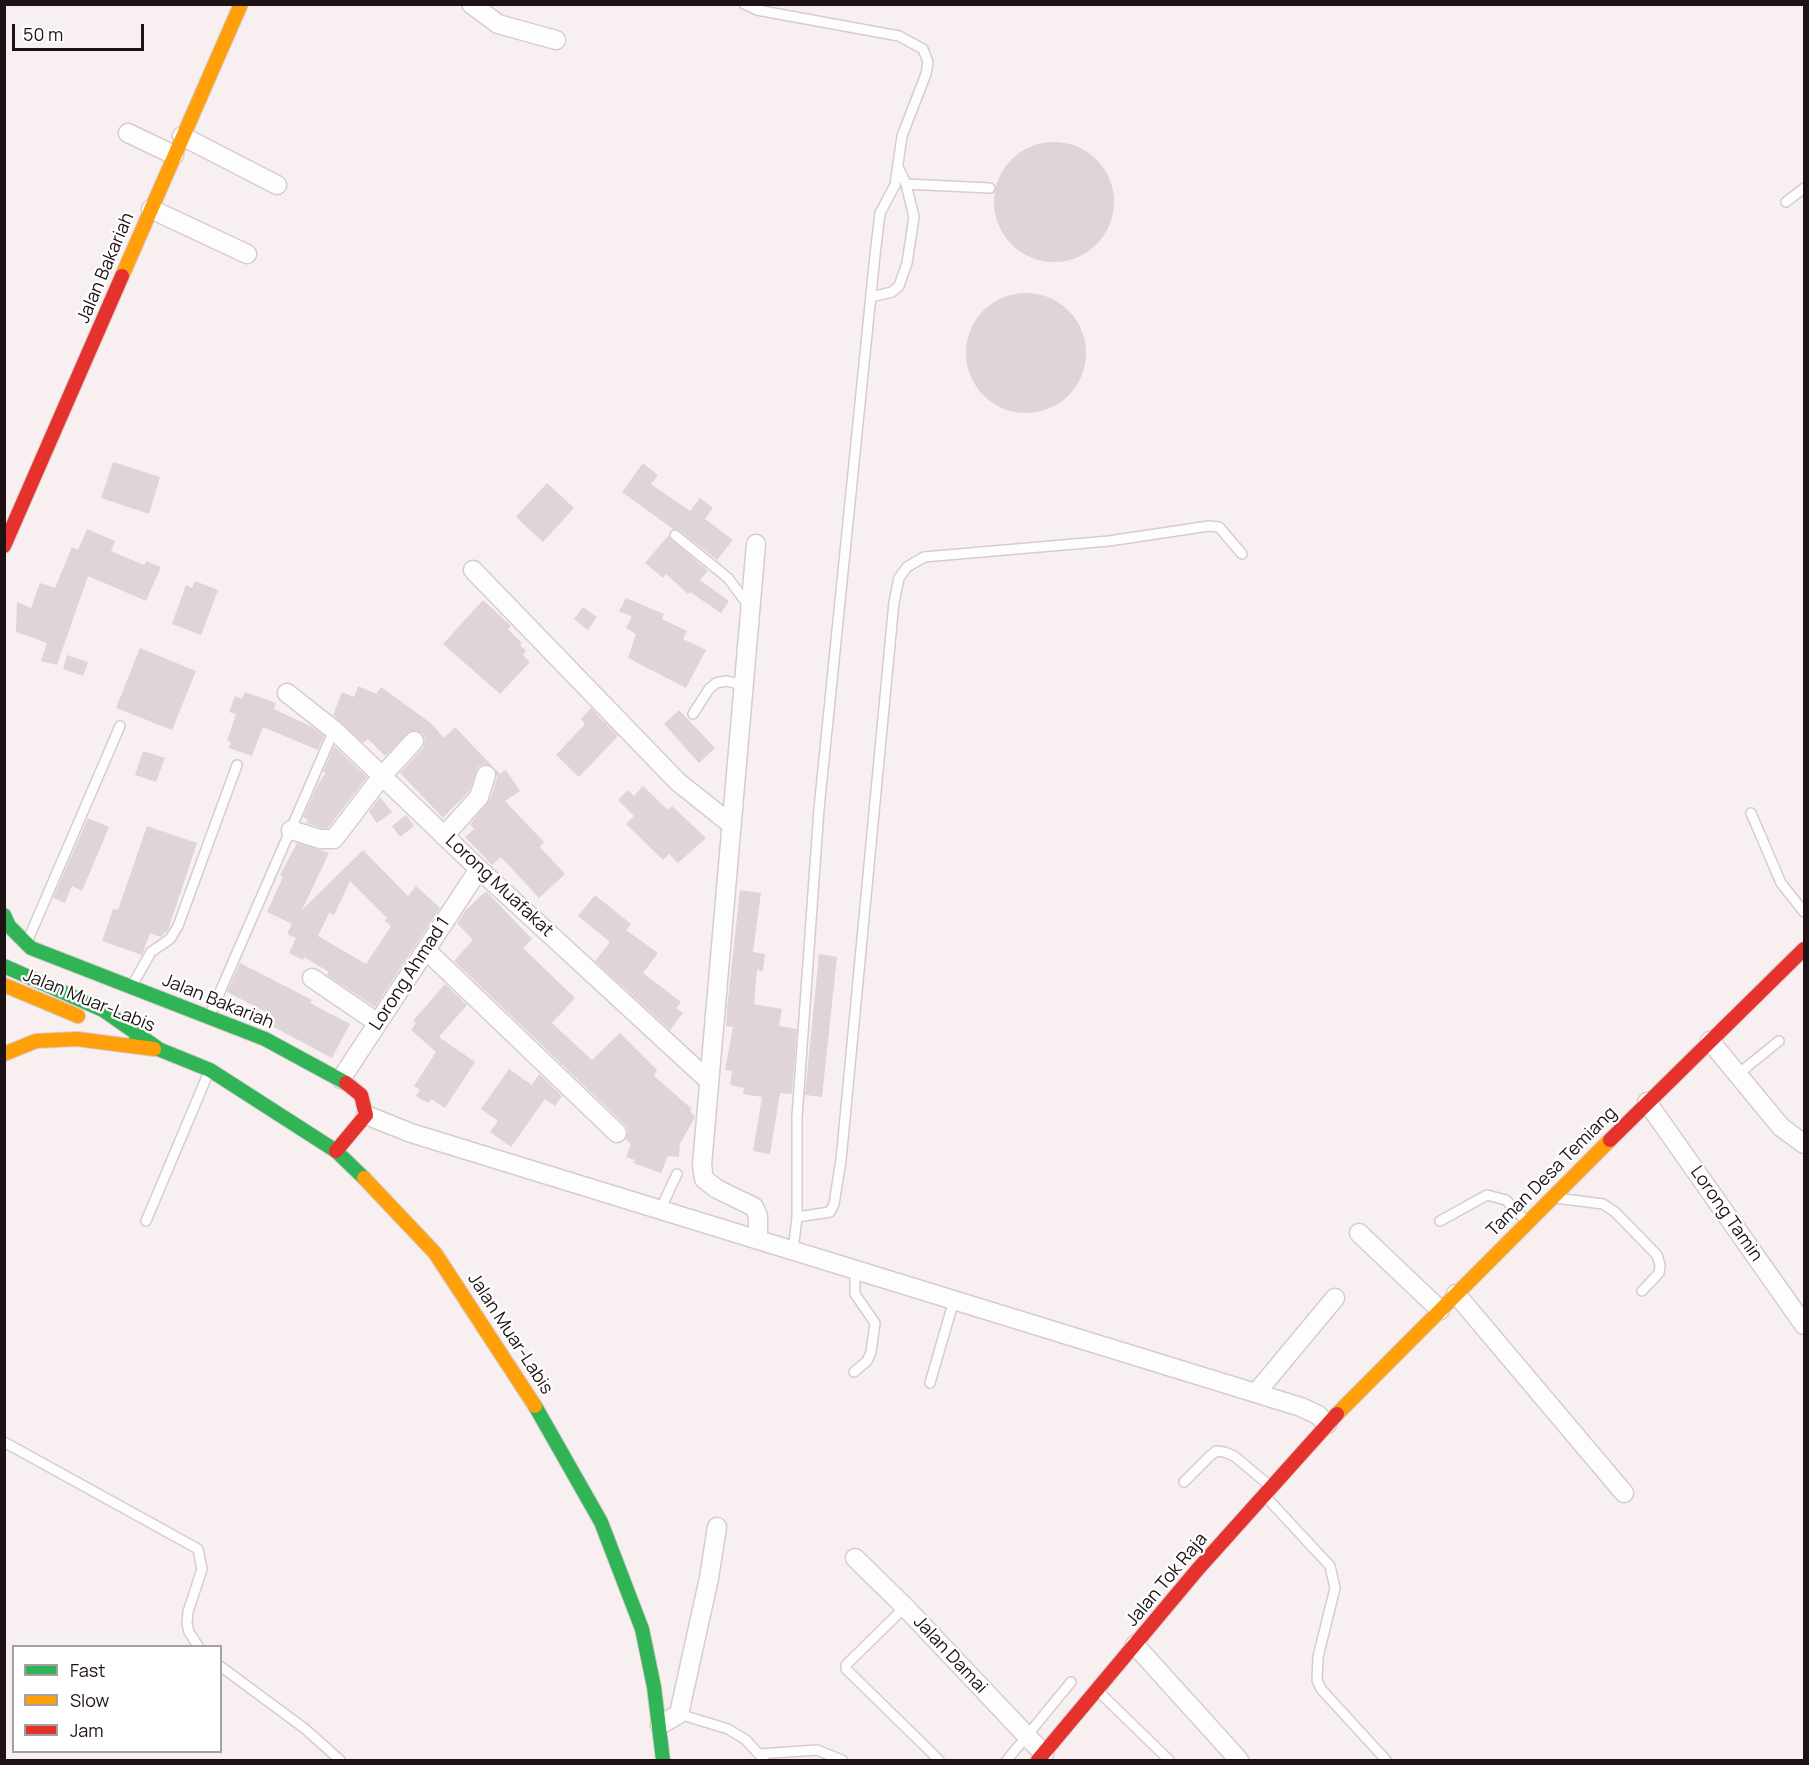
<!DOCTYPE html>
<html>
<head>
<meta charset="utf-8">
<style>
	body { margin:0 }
	#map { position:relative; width:1809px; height:1765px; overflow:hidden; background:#f8f0f0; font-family:Manrope,sans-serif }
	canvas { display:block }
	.frame { position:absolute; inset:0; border:6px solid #1f1214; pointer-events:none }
	.legend { position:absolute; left:12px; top:1645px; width:210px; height:108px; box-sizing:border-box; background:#fff; border:2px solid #a5a0a1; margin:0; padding:8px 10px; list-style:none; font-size:18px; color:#1f1214 }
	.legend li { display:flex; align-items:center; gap:12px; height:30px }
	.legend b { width:30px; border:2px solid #a5a0a1 }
	.scale { position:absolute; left:12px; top:24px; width:132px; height:27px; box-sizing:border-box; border:3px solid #1f1214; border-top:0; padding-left:8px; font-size:18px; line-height:21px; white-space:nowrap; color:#1f1214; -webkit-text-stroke:4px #fff; paint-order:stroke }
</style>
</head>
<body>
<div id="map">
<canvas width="1809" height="1765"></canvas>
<div class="frame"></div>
<ul class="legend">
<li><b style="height:8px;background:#30b455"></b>Fast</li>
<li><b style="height:8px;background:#ff9f0a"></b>Slow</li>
<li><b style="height:8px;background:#e5322d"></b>Jam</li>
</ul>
<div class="scale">50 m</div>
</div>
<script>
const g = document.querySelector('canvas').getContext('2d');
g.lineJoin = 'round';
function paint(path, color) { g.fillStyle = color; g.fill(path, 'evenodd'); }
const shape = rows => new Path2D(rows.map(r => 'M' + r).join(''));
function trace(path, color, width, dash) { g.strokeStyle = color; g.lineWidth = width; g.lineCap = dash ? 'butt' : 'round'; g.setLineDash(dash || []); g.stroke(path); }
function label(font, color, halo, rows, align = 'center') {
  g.font = font + ' Manrope,sans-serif'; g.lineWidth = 4.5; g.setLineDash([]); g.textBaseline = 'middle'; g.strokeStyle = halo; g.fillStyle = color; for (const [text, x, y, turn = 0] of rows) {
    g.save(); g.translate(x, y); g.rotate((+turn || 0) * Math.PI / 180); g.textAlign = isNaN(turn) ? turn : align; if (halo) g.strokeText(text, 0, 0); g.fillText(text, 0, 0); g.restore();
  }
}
paint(shape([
	'994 202a60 60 0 1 1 120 0a60 60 0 1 1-120 0Z',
	'966 353a60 60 0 1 1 120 0a60 60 0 1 1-120 0Z',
	[113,462,160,477,149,514,101,498],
	[643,463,658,475,651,484,690,511,700,498,713,508,705,519,733,540,717,560,679,530,673,529,622,492],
	[547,483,574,508,543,542,516,517],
	[87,529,115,541,111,551,144,565,146,561,161,567,146,601,88,576,57,665,41,661,47,643,16,632,17,602,31,608,40,583,55,588,72,547,78,550],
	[668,536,708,571,700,580,729,601,721,613,690,592,688,594,666,574,663,578,645,563],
	[195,581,218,590,201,635,172,624,186,585,192,588],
	[626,598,664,614,662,619,687,631,683,639,706,650,686,688,628,658,636,634,626,628,632,617,619,611],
	[483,600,511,626,508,629,522,643,520,645,526,651,523,655,530,662,500,694,443,644],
	[583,607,597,617,588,630,574,619],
	[140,648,196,671,172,730,116,708],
	[67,655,88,662,83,676,63,669],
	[358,686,376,694,381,687,432,724,444,738,455,727,493,767,484,764,478,767,469,791,443,818,400,773,423,748,425,738,422,733,410,731,385,756,368,739,363,743,333,715,342,692,354,697],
	[245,692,276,703,274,709,312,727,324,736,318,750,263,727,252,756,229,748,231,742,227,741,236,714,229,712,235,696,242,699],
	[591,708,618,736,579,777,556,755,585,724,581,719],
	[679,710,715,748,699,763,664,724],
	[334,746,367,777,328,828,322,828,306,823,308,820,303,817,318,784,326,773,323,772],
	[143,751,165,758,156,782,135,775],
	[495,768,500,774,506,770,520,791,505,801,544,842,540,847,565,874,539,898,501,857,492,865,465,837,474,829,470,824,490,800,497,778],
	[643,786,668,810,672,806,706,838,678,863,669,854,663,860,626,824,634,816,618,800,628,790,634,796],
	[380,797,392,812,377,823,369,812],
	[406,815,414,826,400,837,392,826],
	[88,818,109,827,82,891,72,886,65,903,53,898],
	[147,826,197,843,168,930,161,937,150,933,142,955,102,941,113,909,118,910],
	[297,843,329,853,302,910,363,850,408,896,416,886,440,908,375,1007,327,975,329,972,304,957,303,960,289,953,296,938,287,934,292,924,267,912,283,877,280,875],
	[350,881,387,918,385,921,391,926,366,964,318,936,329,913,334,915],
	[740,890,761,893,753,952,765,954,763,971,757,970,754,1004,782,1009,779,1026,797,1029,792,1094,780,1093,770,1154,753,1151,762,1097,743,1094,744,1088,730,1085,732,1071,725,1070,733,1027,726,1026,727,1008],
	[486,891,532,939,523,948,575,998,552,1023,592,1060,620,1033,657,1070,654,1076,692,1109,690,1111,695,1117,680,1144,679,1157,668,1156,661,1173,633,1163,635,1160,626,1157,631,1144,626,1139,628,1130,625,1125,454,961,473,940,457,923,466,910],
	[595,895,631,924,626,930,658,953,643,973,681,1002,676,1008,683,1013,670,1030,595,961,610,942,578,916],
	[819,954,837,957,822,1097,805,1095],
	[240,963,312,1000,310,1003,350,1024,332,1058,268,1024,272,1015,227,992],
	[445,984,467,1005,439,1037,475,1062,445,1108,431,1099,428,1103,416,1096,420,1090,414,1086,436,1052,411,1030,416,1023,413,1021],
	[509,1069,532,1085,539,1074,562,1096,555,1106,545,1099,511,1147,490,1132,498,1121,481,1109]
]), '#dfd4d8');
const lane = shape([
	[744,4,757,10,899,36,923,49,928,62,926,74,902,136,895,185,880,213,875,255,819,809,797,1117,797,1217,793,1251],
	[906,184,990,188],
	[1786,202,1804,188],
	[871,297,892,292,899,286,907,263,914,217,906,184,899,169],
	[675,535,728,578,748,605],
	[693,714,709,689,716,683,726,681,744,685],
	[1751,813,1781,883,1804,912],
	[27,942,120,726],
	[133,984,151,952,170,939,178,926,237,765],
	[209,1017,334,730],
	[1738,1074,1779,1041],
	[1556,1198,1603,1204,1615,1212,1657,1255,1660,1265,1659,1273,1642,1291],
	[660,1210,677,1174],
	[797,1217,830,1212,834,1204,841,1160,894,602,899,578,907,567,924,557,1109,541,1209,526,1219,527,1242,554],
	[146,1221,208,1074],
	[1440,1221,1487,1195,1506,1200,1526,1221],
	[854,1372,867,1361,871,1352,875,1323,855,1294,855,1269],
	[930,1383,954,1300],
	[4,1442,198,1549,202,1569,188,1612,187,1623,189,1632,198,1646],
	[1184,1482,1210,1456,1216,1451,1224,1452,1234,1456,1269,1485],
	[1266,1497,1330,1566,1335,1588,1318,1657,1317,1680,1321,1689,1386,1760],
	[905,1607,846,1665,846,1669,939,1760],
	[220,1666,304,1728,340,1760],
	[1098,1691,1169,1760],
	[679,1714,728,1729,746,1740,764,1760],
	[759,1754,817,1750,842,1760],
	[1007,1760,1071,1682]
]);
const street = shape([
	[471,4,498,24,556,40],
	[128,133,174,155],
	[182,136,277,185],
	[151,209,247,254],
	[756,544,702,1165,704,1179,717,1189,754,1207,758,1216,758,1240],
	[473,570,678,782,732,825],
	[287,693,334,730,479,869,709,1081],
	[291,830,320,839,334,839,382,776,414,741],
	[444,836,479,797,486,775],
	[426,950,617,1133],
	[312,978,378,1023],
	[1710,1041,1781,1127,1804,1144],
	[341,1079,479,869],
	[1647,1102,1804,1325],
	[366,1115,411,1133,1301,1407,1318,1415,1327,1424],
	[1359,1233,1440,1310],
	[1456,1294,1624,1493],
	[1256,1393,1335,1298],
	[855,1558,905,1607,1044,1754],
	[1135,1645,1239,1760],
	[660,1725,679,1714,709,1578,717,1527]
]);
const fast = shape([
	[4,915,9,926,31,948,265,1039,346,1083],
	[4,966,103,1010,159,1049],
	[136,1040,210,1070,336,1151,364,1178],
	[535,1406,601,1522,642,1629,654,1687,663,1760]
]);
const slow = shape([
	[122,276,241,4],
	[4,985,78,1016],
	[4,1054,36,1041,77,1039,154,1049],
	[364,1178,435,1253,535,1406],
	[1337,1414,1610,1140]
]);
const jam = shape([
	[4,546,122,276],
	[1610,1140,1804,949],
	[336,1151,366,1115,361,1095,346,1083],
	[1038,1760,1198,1569,1337,1414]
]);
trace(lane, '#d7cccd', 12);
trace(street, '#d7cccd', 21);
trace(fast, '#d7cccd', 16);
trace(slow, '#d7cccd', 16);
trace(jam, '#d7cccd', 16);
trace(lane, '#fefdfd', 9);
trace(street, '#fefdfd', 18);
trace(fast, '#30b455', 14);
trace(slow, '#ff9f0a', 14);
trace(jam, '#e5322d', 14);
label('18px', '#1f1214', '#fff', [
	["Jalan Bakariah",106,268,-67],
	["Lorong Muafakat",499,886,43],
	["Lorong Ahmad 1",410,974,-57],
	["Jalan Muar-Labis",89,1001,22],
	["Jalan Bakariah",218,1002,22],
	["Taman Desa Temiang",1552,1172,-45],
	["Lorong Tamin",1726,1214,55],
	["Jalan Muar-Labis",510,1334,57],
	["Jalan Tok Raja",1167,1580,-50],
	["Jalan Damai",950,1655,47]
]);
</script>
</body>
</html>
